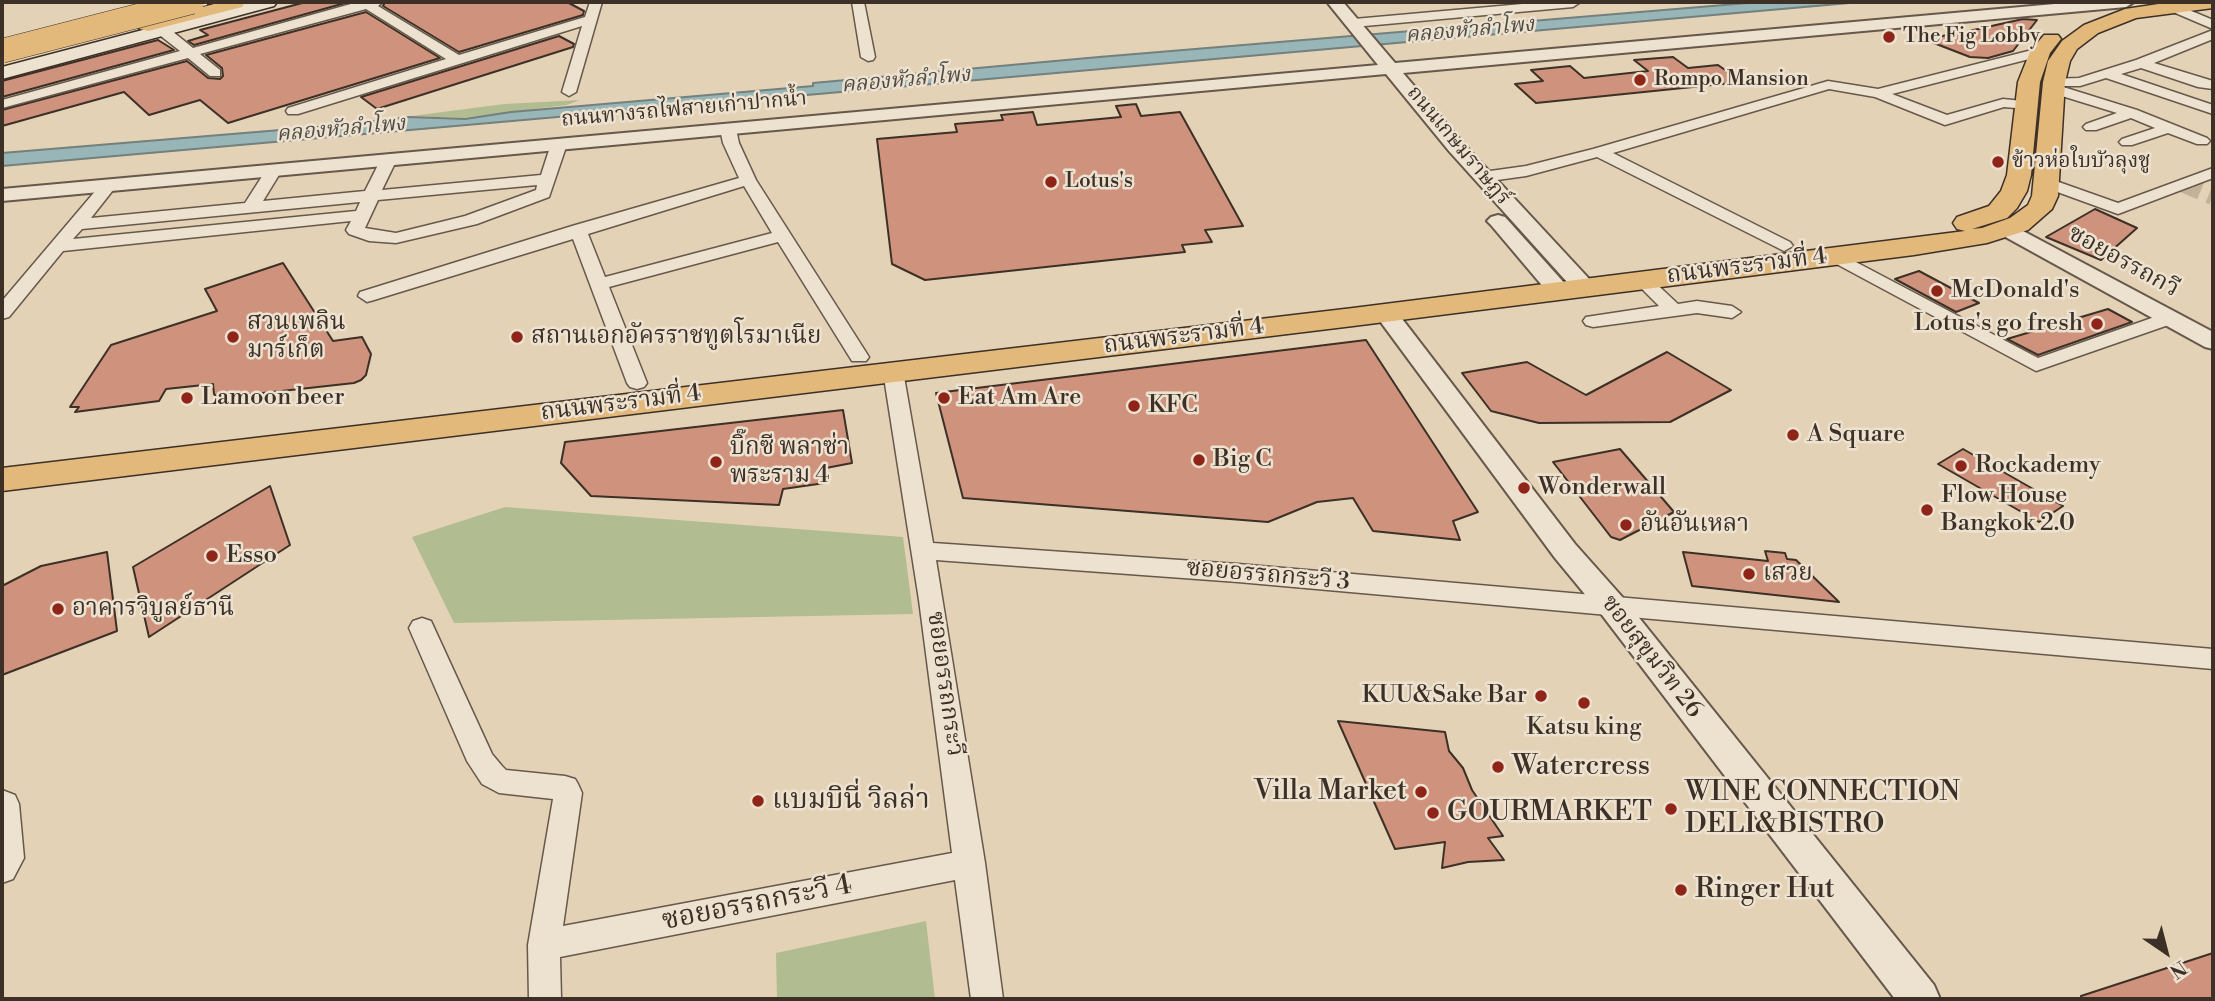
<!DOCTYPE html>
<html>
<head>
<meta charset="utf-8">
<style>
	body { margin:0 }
	#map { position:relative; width:2215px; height:1001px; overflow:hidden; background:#e4d2b6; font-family:"Libre Bodoni",serif }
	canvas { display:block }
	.frame { position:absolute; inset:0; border:4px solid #3c3027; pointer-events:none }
	.north { position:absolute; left:2131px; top:917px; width:70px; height:70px; -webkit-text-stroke:5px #ede2d0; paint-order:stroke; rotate:145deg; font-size:19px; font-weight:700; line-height:28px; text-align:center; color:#3c3027 }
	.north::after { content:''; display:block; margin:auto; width:24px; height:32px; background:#3c3027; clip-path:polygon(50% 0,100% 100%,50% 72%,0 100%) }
</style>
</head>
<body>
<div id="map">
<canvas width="2215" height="1001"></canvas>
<div class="frame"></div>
<div class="north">N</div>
</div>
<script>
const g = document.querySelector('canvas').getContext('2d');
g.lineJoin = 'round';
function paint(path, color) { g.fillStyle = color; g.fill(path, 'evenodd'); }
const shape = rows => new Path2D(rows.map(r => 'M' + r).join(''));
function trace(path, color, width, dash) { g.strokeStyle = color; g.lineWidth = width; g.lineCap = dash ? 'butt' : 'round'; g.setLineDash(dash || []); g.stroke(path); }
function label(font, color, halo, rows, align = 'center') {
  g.font = font + ' "Libre Bodoni","Noto Serif Thai",serif'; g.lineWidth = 5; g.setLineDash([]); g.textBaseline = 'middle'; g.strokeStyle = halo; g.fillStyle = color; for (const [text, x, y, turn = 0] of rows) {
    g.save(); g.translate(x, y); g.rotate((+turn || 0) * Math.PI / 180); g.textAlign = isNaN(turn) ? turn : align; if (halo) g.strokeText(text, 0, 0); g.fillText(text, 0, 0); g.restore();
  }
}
paint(shape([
	[580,100,567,105,463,118,412,116,504,104],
	[505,507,903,537,913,614,454,623,412,537],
	[926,921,935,999,777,999,776,953]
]), '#b1bd90');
const water = shape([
	[1760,2,1861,2,2,166,2,153,329,126,332,123,347,122,346,124,410,117,465,119,511,112,813,86,813,83,1099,57,1760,2]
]);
paint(water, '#98b6b7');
trace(water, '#73807d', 2);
const building = shape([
	[306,2,349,2,194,45,188,41,208,35,200,30,306,2],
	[385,2,567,2,584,11,583,15,459,52,383,6,385,2],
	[366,12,440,58,228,123,200,100,149,115,124,92,2,126,2,110,187,61,208,78,220,79,223,76,222,68,206,55,366,12],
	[2023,19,2037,20,2013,51,1988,58,1970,57,1926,40,1959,32,1965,35,1969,31,2023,19],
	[559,36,574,44,573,47,377,109,361,97,559,36],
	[158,40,174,50,2,97,2,81,158,40],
	[1673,57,1688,68,1718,65,1742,82,1536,103,1515,84,1543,81,1531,70,1570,66,1584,78,1648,71,1634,60,1673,57],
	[1136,104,1141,116,1180,112,1243,226,1205,230,1212,242,1182,245,1185,252,925,280,892,264,877,139,957,132,955,124,1003,120,1001,115,1033,112,1037,125,1121,117,1116,106,1136,104],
	[2095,209,2137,228,2101,260,2046,237,2095,209],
	[283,263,333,341,362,337,371,354,366,375,361,380,354,383,218,398,214,394,213,384,166,389,159,401,75,412,79,407,70,407,111,345,217,311,205,289,283,263],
	[1919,271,1979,303,1956,312,1895,279,1919,271],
	[2108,309,2132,322,2038,355,2007,339,2108,309],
	[1366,340,1478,512,1453,521,1460,540,1373,531,1353,498,1317,502,1268,522,963,498,936,393,1366,340],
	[1667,352,1731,390,1670,422,1539,423,1491,411,1462,373,1527,362,1586,395,1667,352],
	[843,410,852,463,826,468,825,483,783,489,779,505,591,496,561,463,565,442,843,410],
	[1620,449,1674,512,1620,540,1611,537,1553,462,1620,449],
	[1963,449,2063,506,2039,522,1938,464,1963,449],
	[270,486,290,545,149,637,133,567,270,486],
	[1765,551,1785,553,1787,559,1796,560,1839,602,1692,586,1683,552,1768,561,1765,551],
	[107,552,117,631,2,675,2,586,41,566,107,552],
	[1338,721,1445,732,1449,751,1463,768,1472,790,1503,836,1488,838,1504,860,1468,862,1442,868,1445,842,1395,849,1338,721],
	[2213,953,2213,999,2081,999,2081,996,2213,953]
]);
paint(building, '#cf937d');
trace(building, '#3c3027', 2);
trace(shape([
	[2184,184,2213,196]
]), '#c2b299', 18, [18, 9]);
const minor = shape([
	[358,2,383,2,378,6,459,55,585,17,590,2,602,2,576,92,569,96,562,92,582,26,298,114,288,114,286,111,288,108,446,59,366,9,200,54,220,70,220,76,210,76,188,58,2,108,2,100,180,51,157,33,157,27,167,27,193,48,358,2],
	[852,2,864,2,875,57,873,60,868,61,861,57,852,2],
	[1545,2,1579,3,1573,7,1354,27,1347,23,1354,19,1545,2],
	[2170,2,2213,20,2213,29,2166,9,2166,3,2170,2],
	[2213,30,2213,39,2154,63,2213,81,2213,89,2198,87,2141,68,2121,74,2213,105,2213,114,2106,78,2080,86,2060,86,2137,110,2207,138,2210,141,2207,144,2197,144,2168,133,2132,145,2122,145,2119,142,2122,139,2155,128,2131,118,2096,130,2086,130,2083,127,2086,124,2117,113,2049,92,2047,89,2051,85,2047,82,2049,79,2079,78,2136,60,2213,30],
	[2040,48,2045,49,2045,55,1892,94,1947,115,2003,99,2032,102,2034,105,2027,109,2004,107,1945,125,1875,97,1829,89,1613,153,1790,242,1793,246,1784,251,1597,157,1526,176,1483,182,1475,177,1483,172,1526,166,1593,149,1828,81,1878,89,2040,48],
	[728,124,736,129,739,143,756,180,869,357,866,361,852,361,778,242,609,287,647,383,644,387,637,389,630,387,627,383,573,239,374,300,367,302,358,296,360,292,572,226,739,178,723,143,720,129,728,124],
	[744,186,772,233,605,277,588,234,744,186],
	[559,139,567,144,549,197,477,224,396,243,369,241,349,234,346,230,351,221,63,251,9,317,2,319,2,301,103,182,109,180,117,185,91,218,245,203,268,167,274,165,282,170,263,201,365,191,381,159,389,154,397,159,382,190,541,175,551,144,559,139],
	[537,185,536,190,465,216,396,233,365,228,378,200,537,185],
	[360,202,356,211,73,239,82,229,360,202],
	[2213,168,2213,178,2118,214,2041,186,2039,183,2047,178,2053,180,2118,203,2213,168],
	[1835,251,2038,358,2163,314,2177,314,2180,318,2177,322,2036,371,1829,260,1826,256,1835,251],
	[1642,275,1648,276,1678,304,1697,301,1732,306,1741,312,1732,318,1697,313,1593,327,1586,325,1583,321,1586,317,1659,306,1633,280,1642,275],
	[893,365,900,367,903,371,933,543,1238,564,2213,649,2213,669,1238,582,936,560,985,863,1003,999,971,999,955,880,560,957,561,999,529,999,528,945,553,799,499,793,482,784,467,761,409,628,413,621,422,618,431,621,492,754,502,766,506,770,565,776,575,779,578,784,582,793,563,926,952,853,919,600,883,371,886,367,893,365],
	[2,790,15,795,19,804,24,858,13,879,2,883,2,790]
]);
const tertiary = shape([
	[1327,2,1343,2,1395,63,2077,2,2134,2,2126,7,1403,73,1463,143,1592,282,1595,287,1592,292,1584,294,1576,292,1449,151,1386,74,2,201,2,189,1378,65,1327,2],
	[1498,215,1505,217,1567,286,1570,291,1567,296,1551,296,1491,225,1487,221,1491,217,1498,215],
	[2008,223,2213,332,2213,349,2205,347,2000,234,1997,229,2000,224,2008,223],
	[1385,305,1393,307,1575,544,1624,599,1934,985,1940,999,1895,999,1602,615,1555,558,1377,317,1373,312,1377,307,1385,305]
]);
const secondary = shape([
	[249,2,277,2,274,6,2,79,2,67,249,2]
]);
const primary = shape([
	[2172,2,2213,2,2213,8,2136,18,2098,33,2077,49,2070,61,2065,82,2058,196,2052,209,2028,230,1987,243,1914,255,1353,326,2,491,2,468,1353,308,1965,231,1957,229,1953,223,1957,217,1989,206,2001,191,2007,175,2018,82,2030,52,2044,35,2058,35,2061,39,2050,53,2040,82,2031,175,2027,191,2017,208,2007,218,1972,229,1982,228,2010,218,2028,205,2032,196,2043,82,2048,61,2062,41,2084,25,2125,9,2172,2]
]);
const motorway = shape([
	[210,2,245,2,242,7,148,31,140,29,137,24,140,19,210,2]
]);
trace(minor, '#66584b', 3);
trace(tertiary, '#66584b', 4);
trace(secondary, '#3c3027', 3);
trace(primary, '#3c3027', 3);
trace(motorway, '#3c3027', 4);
paint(minor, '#ede2d0');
paint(tertiary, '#ede2d0');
paint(secondary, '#ede2d0');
paint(primary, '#e2b97b');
paint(motorway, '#e2b97b');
const rail = shape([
	[2,50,104,29,212,2]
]);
trace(rail, '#3c3027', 5);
trace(rail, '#ede2d0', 3.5, [10]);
const motorwayBridge = shape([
	[2,51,192,2]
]);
trace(motorwayBridge, '#3c3027', 25, []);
trace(motorwayBridge, '#e2b97b', 24);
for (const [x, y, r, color] of [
	[1889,37,7,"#8f2418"],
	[1640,80,7,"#8f2418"],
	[1998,162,7,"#8f2418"],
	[1051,182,7,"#8f2418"],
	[1937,291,7,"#8f2418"],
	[2097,324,7,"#8f2418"],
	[233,337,7,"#8f2418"],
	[517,337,7,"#8f2418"],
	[187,398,7,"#8f2418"],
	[944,398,7,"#8f2418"],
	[1134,406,7,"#8f2418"],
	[1793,435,7,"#8f2418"],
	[1199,460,7,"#8f2418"],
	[716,462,7,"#8f2418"],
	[1961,466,7,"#8f2418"],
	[1524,488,7,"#8f2418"],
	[1927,510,7,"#8f2418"],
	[1626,525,7,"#8f2418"],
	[212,556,7,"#8f2418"],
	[1749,574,7,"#8f2418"],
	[58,609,7,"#8f2418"],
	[1541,696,7,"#8f2418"],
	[1584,703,7,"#8f2418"],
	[1498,767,7,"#8f2418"],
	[1421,792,7,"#8f2418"],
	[758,801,7,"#8f2418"],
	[1671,809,7,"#8f2418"],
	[1433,813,7,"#8f2418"],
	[1681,890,7,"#8f2418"]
]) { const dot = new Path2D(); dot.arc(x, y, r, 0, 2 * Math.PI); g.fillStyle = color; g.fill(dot); trace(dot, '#ede2d0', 2.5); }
label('italic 21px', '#4e4b44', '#ede2d0', [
	["คลองหัวลำโพง",1470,31,-5],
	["คลองหัวลำโพง",906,81,-5],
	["คลองหัวลำโพง",341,130,-5]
]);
label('21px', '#3c3027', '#ede2d0', [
	["The Fig Lobby",1903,37],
	["Rompo Mansion",1654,80],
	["ข้าวห่อใบบัวลุงชู",2012,162],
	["Lotus's",1065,182]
], 'left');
label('21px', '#3c3027', '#ede2d0', [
	["ถนนทางรถไฟสายเก่าปากน้ำ",684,110,-5],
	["ถนนเกษมราษฎร์",1458,146,50]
]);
label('24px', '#3c3027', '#ede2d0', [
	["ซอยอรรถกวี",2123,262,29],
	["ถนนพระรามที่ 4",1747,267,-7],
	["ถนนพระรามที่ 4",1184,337,-7],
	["ถนนพระรามที่ 4",621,404,-7],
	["ซอยอรรถกระวี 3",1268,576,5],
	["ซอยสุขุมวิท 26",1651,657,52],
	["ซอยอรรถกระวี",944,684,82]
]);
label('24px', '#3c3027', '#ede2d0', [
	["McDonald's",1951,291],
	["สวนเพลิน",247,323],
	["มาร์เก็ต",247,351],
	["Lotus's go fresh",2083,324,"right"],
	["สถานเอกอัครราชทูตโรมาเนีย",531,337],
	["Lamoon beer",201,398],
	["Eat Am Are",958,398],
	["KFC",1148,406],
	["A Square",1807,435],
	["บิ๊กซี พลาซ่า",730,448],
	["พระราม 4",730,476],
	["Big C",1213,460],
	["Rockademy",1975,466],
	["Wonderwall",1538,488],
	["Flow House",1941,496],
	["Bangkok 2.0",1941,524],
	["อันอันเหลา",1640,525],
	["Esso",226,556],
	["เสวย",1763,574],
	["อาคารวิบูลย์ธานี",72,609],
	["KUU&Sake Bar",1527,696,"right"],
	["Katsu king",1584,728,"center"]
], 'left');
label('28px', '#3c3027', '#ede2d0', [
	["Watercress",1512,767],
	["Villa Market",1407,792,"right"],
	["WINE CONNECTION",1685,793],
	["DELI&BISTRO",1685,825],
	["แบมบินี่ วิลล่า",772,801],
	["GOURMARKET",1447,813],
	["Ringer Hut",1695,890]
], 'left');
label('28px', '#3c3027', '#ede2d0', [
	["ซอยอรรถกระวี 4",757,904,-11]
]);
</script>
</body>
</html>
